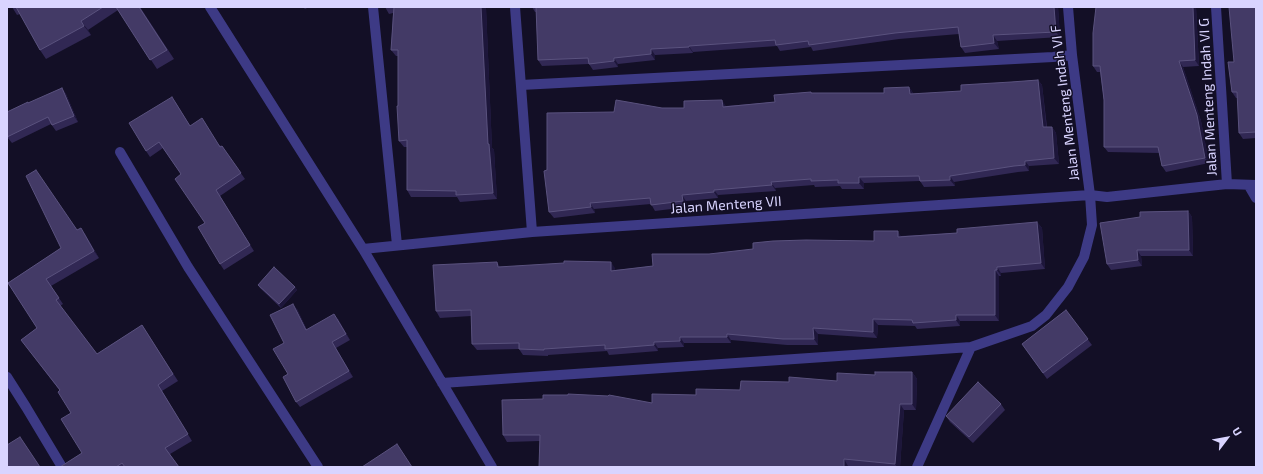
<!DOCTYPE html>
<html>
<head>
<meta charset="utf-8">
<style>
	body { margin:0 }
	#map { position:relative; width:1263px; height:474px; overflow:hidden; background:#130f26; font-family:"Exo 2",sans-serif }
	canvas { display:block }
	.frame { position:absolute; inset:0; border:8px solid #d9d4ff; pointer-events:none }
	.north { position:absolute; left:1207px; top:418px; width:40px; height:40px; -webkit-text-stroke:3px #130f26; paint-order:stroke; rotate:58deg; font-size:11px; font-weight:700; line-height:16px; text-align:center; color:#d9d4ff }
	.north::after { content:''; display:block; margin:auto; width:14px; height:18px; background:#d9d4ff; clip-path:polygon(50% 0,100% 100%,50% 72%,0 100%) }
</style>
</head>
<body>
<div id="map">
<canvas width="1263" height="474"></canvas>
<div class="frame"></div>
<div class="north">U</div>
</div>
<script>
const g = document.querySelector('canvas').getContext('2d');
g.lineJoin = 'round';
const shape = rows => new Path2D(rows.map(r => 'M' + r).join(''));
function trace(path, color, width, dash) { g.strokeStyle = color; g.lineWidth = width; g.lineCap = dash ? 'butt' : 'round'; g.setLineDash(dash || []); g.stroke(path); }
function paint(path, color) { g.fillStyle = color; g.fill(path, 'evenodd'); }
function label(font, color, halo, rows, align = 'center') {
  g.font = font + ' "Exo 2",sans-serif'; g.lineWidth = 3; g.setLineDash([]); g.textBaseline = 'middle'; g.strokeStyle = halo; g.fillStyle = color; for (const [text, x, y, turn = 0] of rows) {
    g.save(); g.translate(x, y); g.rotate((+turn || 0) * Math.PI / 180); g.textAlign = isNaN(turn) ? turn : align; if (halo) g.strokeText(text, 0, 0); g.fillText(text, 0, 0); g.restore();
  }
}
trace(shape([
	[210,7,363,249,492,467],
	[373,7,397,245],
	[515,7,532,232],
	[1216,7,1227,184],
	[521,85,1053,57,1072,55],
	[120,152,188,267,318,467],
	[1249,186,1256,198],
	[363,249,532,232,1090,195,1107,197,1227,184,1256,185],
	[7,377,26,407,62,467],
	[442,383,971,347,1032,326,1046,315,1068,287,1084,257,1092,225,1090,195,1072,55,1068,7],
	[917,467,971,347]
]), '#3d3a85', 10);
paint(shape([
	[12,7,140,7,174,59,157,69,118,10,88,30,91,35,46,59,40,50,20,14,17,15],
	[303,7,309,7,305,9],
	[385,7,485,7,486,8,492,148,494,150,497,199,460,202,457,197,411,197,407,190,407,147,404,147,399,141,398,56,396,56,391,50,393,13,389,14],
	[532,7,1058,7,1060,37,997,41,999,49,965,53,961,47,959,34,899,39,813,51,811,47,780,51,777,46,693,52,693,53,655,55,655,60,618,64,618,67,593,70,589,64,542,66,538,60,536,12,535,12],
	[1096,7,1196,7,1199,66,1183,67,1201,121,1209,163,1166,172,1162,166,1160,153,1108,152,1104,147,1104,100,1100,72,1097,72,1093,66],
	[1256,7,1256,138,1243,139,1239,133,1238,98,1236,98,1232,92,1234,62],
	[1038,80,1042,85,1047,127,1052,127,1056,133,1059,164,1029,166,1029,171,1018,172,954,182,955,186,924,187,920,181,864,183,864,189,842,189,840,186,815,187,814,185,775,188,776,191,718,195,718,198,686,201,687,207,655,211,651,204,594,209,595,213,554,218,549,212,547,170,614,112,662,108,684,108,726,106,775,102,811,92,812,93,884,93,909,87,913,93,913,94,961,91,1011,82],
	[62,88,66,94,78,122,56,131,51,124,12,143,7,137,29,103],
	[176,103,190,126,221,146,222,146,245,179,220,196,254,251,224,270,220,264,205,223,181,174,163,148,150,157,146,151],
	[1188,211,1192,217,1193,256,1141,256,1142,266,1111,270,1107,264],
	[1037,222,1042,228,1045,269,1001,273,1001,276,999,276,999,321,960,321,960,326,917,329,915,326,878,325,877,338,818,334,818,345,787,345,731,340,731,343,684,343,684,347,658,348,658,351,609,355,607,351,548,355,548,356,523,355,519,349,477,350,472,344,471,316,440,318,436,311,501,267,615,268,615,270,653,266,709,254,874,241,901,236,957,233],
	[77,230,85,234,99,258,51,286,63,304,60,306,97,354,142,325,178,381,162,391,192,441,170,454,179,467,60,467,82,453,71,413,60,391,21,340,37,328,8,283,61,248],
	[258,285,295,287,297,290,281,308,260,288],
	[297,309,307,330,338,319,350,340,336,348,353,377,300,407,296,402,284,343],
	[1066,310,1092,345,1047,379,1022,344],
	[912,372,917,379,916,410,904,410,900,467,862,467,848,466,849,467,539,467,540,441,507,442,503,435,652,403,696,395,740,390,789,382,837,381,875,375],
	[1001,404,1005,410,973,443,950,422,946,416]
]), '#312854');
paint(shape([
	[481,7,485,7,486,8,492,148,494,150,497,199,493,193,488,144],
	[1054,7,1058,7,1060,37,1056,32],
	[1193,7,1196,7,1199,66,1195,60],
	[81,21,88,30,91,35,84,26],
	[993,35,997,41,999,49,994,43],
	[689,46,693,52,693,53,689,47],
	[651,49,655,55,655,60,651,54],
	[614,58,618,64,618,67,614,61],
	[1179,61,1183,67,1201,121,1209,163,1205,158],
	[1038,80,1042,85,1047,133,1043,127],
	[909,87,913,93,914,100,910,94],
	[62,88,66,94,78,122,74,116],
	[722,100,726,106,723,107],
	[1052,127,1056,133,1059,164,1054,158],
	[1025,161,1029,166,1029,171,1025,165],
	[950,176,954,182,955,186,950,180],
	[859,177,864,183,864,189,859,183],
	[771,182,775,188,776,191,772,185],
	[216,190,220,196,254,251,250,245],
	[714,190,718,195,718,198,714,192],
	[682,195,686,201,687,207,683,201],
	[590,203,594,209,595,213,591,207],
	[1188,211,1192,217,1193,256,1189,250],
	[1037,222,1042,228,1045,269,1041,263],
	[81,228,85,234,99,258,94,251],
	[898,231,902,238,898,237],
	[1137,250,1141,256,1142,266,1138,260],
	[497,262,501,268,498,267],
	[611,262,615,268,615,277,611,271],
	[997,267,1001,273,1001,276,997,270],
	[995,270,999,276,999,321,995,315],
	[295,287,297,290,281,308,279,304],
	[293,304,297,309,310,336,306,330],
	[334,314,338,319,350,340,346,334],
	[956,315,960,321,960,326,956,320],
	[873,319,878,325,877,338,873,332],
	[813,328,818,334,818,345,814,339],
	[727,334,731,340,731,343,727,337],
	[680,337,684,343,684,347,680,341],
	[332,342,336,348,353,377,349,371],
	[654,342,658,348,658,351,654,345],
	[912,372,917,379,916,410,912,404],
	[900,404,904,410,900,467,897,467,895,464],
	[844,459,848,466,849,467,844,467]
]), '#1d163a');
const building = shape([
	[16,7,103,7,81,21,84,26,40,50,16,7],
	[116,7,139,7,167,50,150,60,116,7],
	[394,7,481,7,488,144,489,144,493,193,456,195,456,191,407,190,407,140,399,141,397,106,398,106,398,50,391,50,394,7],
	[536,7,1054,7,1056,32,993,35,994,43,961,47,958,27,895,33,809,45,808,41,776,45,775,40,689,46,689,47,651,49,651,54,614,58,614,61,589,64,588,58,538,60,536,7],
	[1096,7,1193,7,1195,60,1179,61,1197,115,1205,158,1162,166,1158,147,1104,147,1104,100,1100,66,1093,66,1093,33,1096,7],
	[1229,7,1256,7,1256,132,1239,133,1237,92,1232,92,1228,62,1234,62,1229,7],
	[1038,80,1043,127,1052,127,1054,158,1025,161,1025,165,1014,166,950,176,950,180,920,181,919,176,859,177,859,183,838,183,838,180,811,181,811,179,771,182,772,185,714,190,714,192,682,195,683,201,651,205,650,198,590,203,591,207,549,212,544,171,547,170,547,113,614,112,616,100,662,108,684,108,684,101,722,100,723,107,775,102,774,95,811,92,811,93,884,93,884,88,909,87,910,94,961,91,961,85,1011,82,1038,80],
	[62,88,74,116,52,125,48,117,7,137,7,112,28,102,28,103,62,88],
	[172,97,190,126,202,118,220,147,222,146,241,173,216,190,250,245,220,264,198,227,205,223,175,179,181,174,159,142,146,151,129,123,172,97],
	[36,170,77,230,81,228,94,251,46,279,59,298,56,300,97,354,142,325,173,374,158,385,188,434,165,448,179,467,125,467,122,463,116,467,60,467,82,453,61,419,71,413,58,392,60,390,21,340,37,328,8,283,61,248,26,176,36,170],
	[1188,211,1189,250,1137,250,1138,260,1107,264,1100,223,1140,217,1140,212,1188,211],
	[1037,222,1041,263,997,267,997,270,995,270,995,315,956,315,956,320,913,323,912,320,873,319,873,332,813,328,814,339,783,339,727,334,727,337,680,337,680,341,654,342,654,345,605,349,605,345,544,349,544,350,519,349,519,343,472,344,471,310,436,311,433,265,497,262,498,267,564,263,564,261,611,262,611,271,653,266,652,254,709,254,753,249,753,243,773,241,806,240,874,241,874,231,898,231,898,237,957,233,957,229,1037,222],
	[274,267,295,287,279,304,258,285,274,267],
	[293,304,306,330,334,314,346,334,332,342,349,371,296,402,283,377,288,374,273,349,284,343,270,315,293,304],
	[1066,310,1088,339,1043,373,1022,344,1066,310],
	[875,372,912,372,912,404,900,404,895,464,844,459,844,467,539,467,540,435,503,435,502,400,543,399,543,395,568,395,568,394,608,396,609,395,652,403,652,394,696,395,696,389,740,390,741,381,789,382,789,377,837,381,837,373,875,375,875,372],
	[978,382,1001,404,969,437,946,416,978,382],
	[20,437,40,467,7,467,7,445,20,437],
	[397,444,412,467,362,467,397,444]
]);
paint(building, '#433a66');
trace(building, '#5a527e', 1);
label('14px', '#d9d4ff', '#130f26', [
	["Jalan Menteng Indah VI G",1208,97,-93],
	["Jalan Menteng Indah VI F",1065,103,-97],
	["Jalan Menteng VII",726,205,-4]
]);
</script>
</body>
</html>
